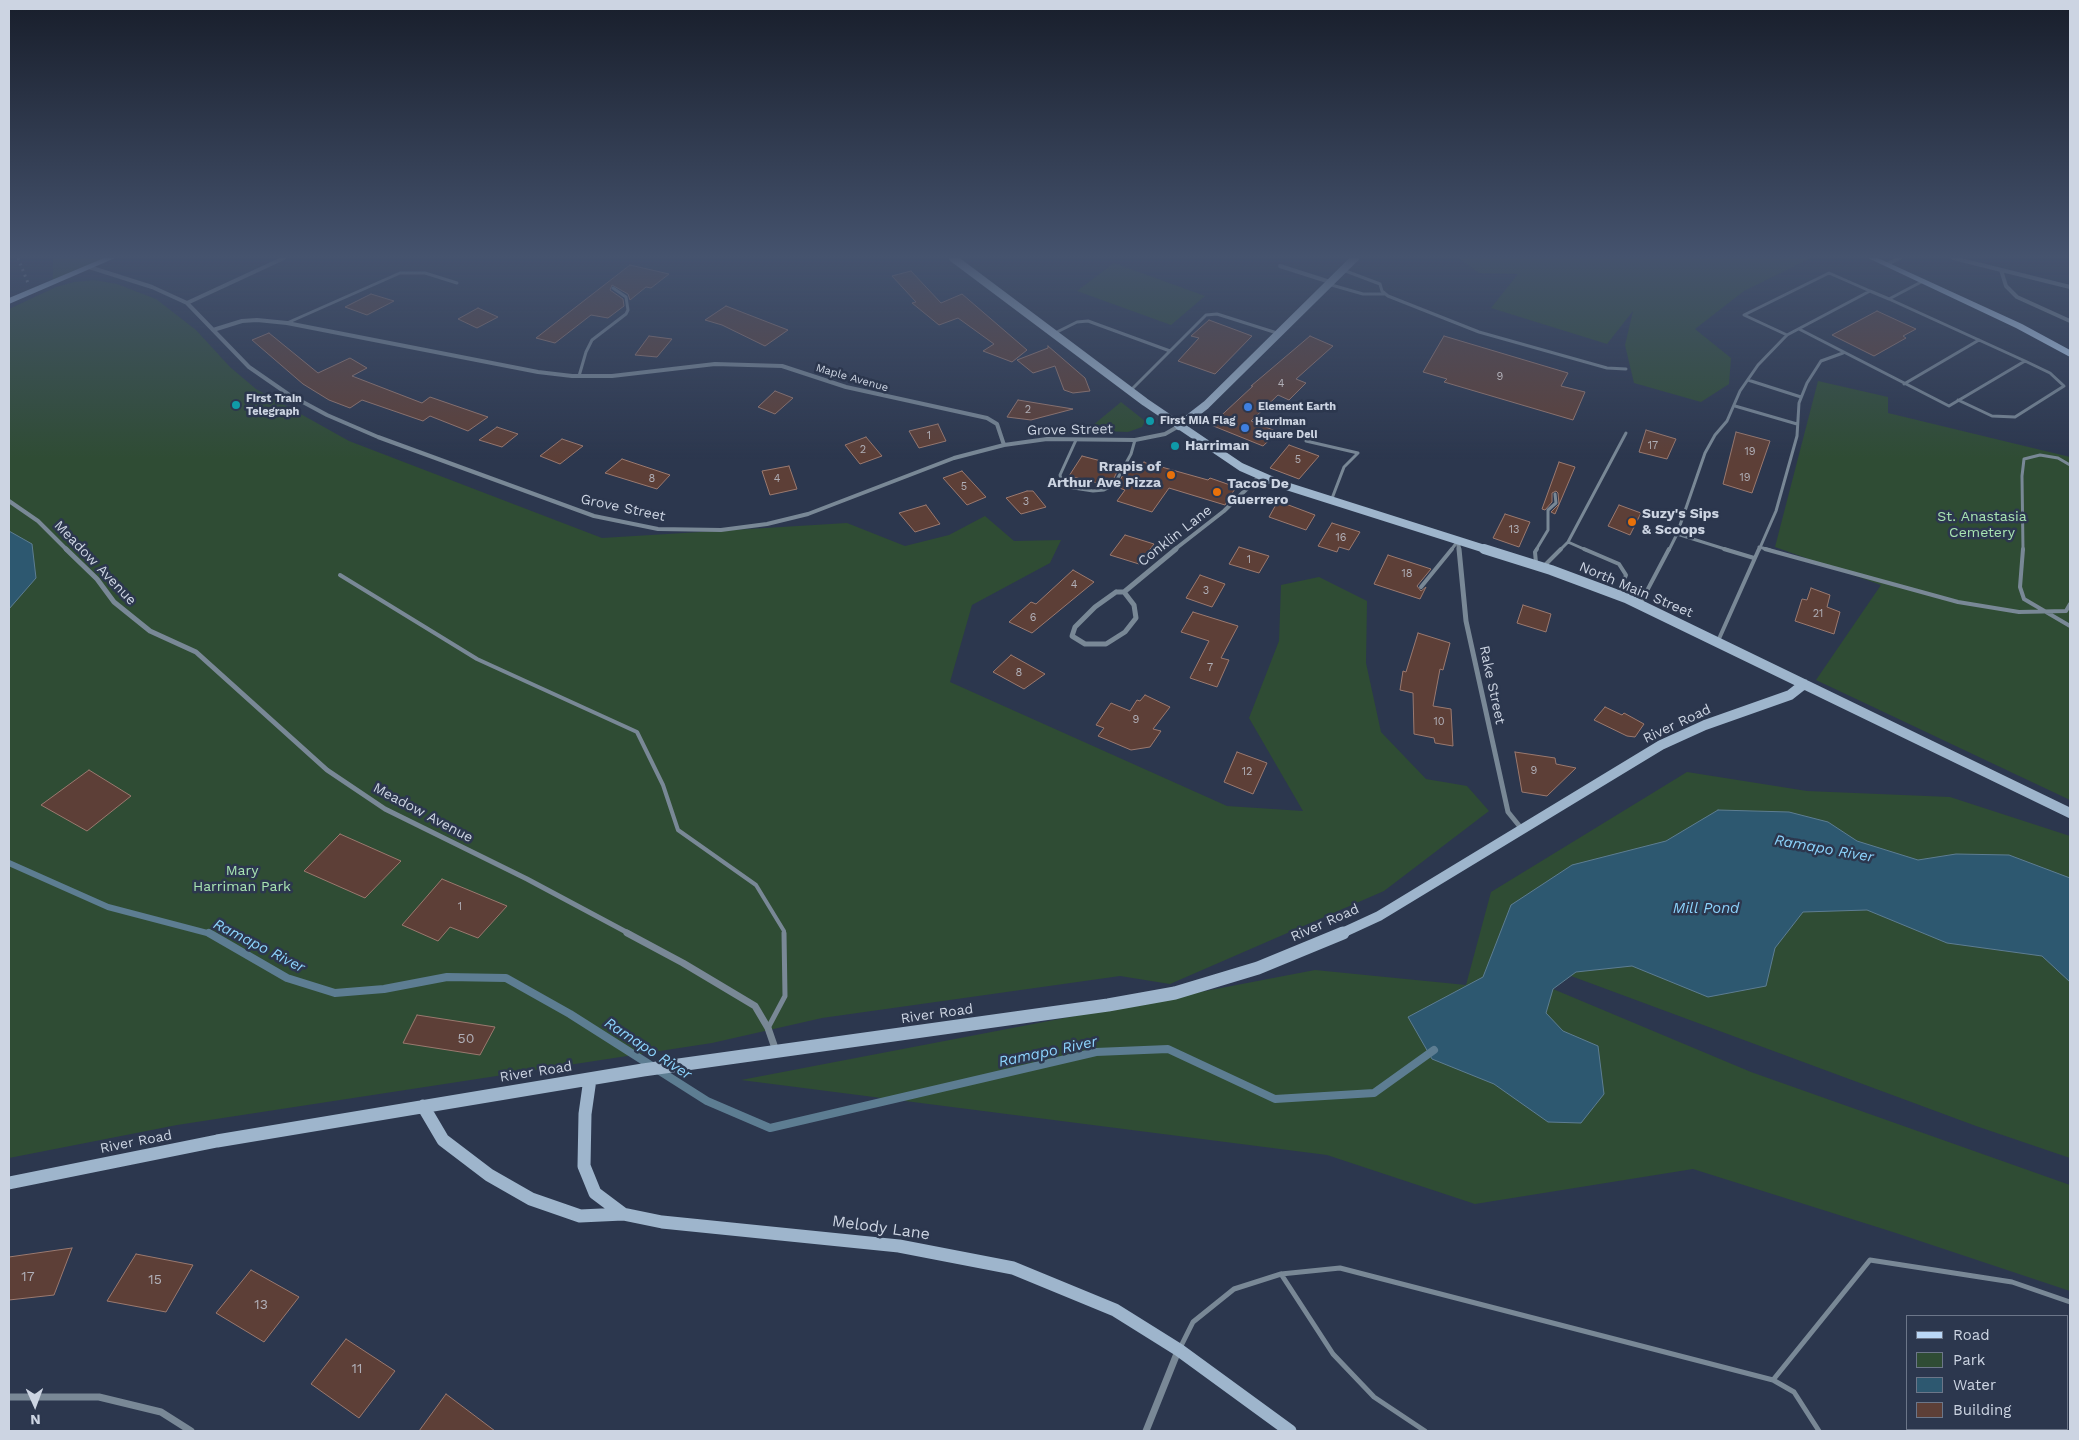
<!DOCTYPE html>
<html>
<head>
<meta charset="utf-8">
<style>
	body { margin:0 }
	#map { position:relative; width:2079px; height:1440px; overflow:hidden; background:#2c374e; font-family:"Work Sans",sans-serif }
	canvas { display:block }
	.frame { position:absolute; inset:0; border:10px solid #ccd4e2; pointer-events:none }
	.legend { position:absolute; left:1906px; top:1315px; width:162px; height:115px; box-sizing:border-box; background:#2c374e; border:1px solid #6c7689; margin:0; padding:6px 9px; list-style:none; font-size:15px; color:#ccd4e2 }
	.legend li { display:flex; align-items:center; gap:10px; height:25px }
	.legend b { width:25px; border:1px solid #6c7689 }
	.north { position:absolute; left:10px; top:1380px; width:50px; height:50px; -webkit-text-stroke:4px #2c374e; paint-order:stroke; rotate:178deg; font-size:14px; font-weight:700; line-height:20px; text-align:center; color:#ccd4e2 }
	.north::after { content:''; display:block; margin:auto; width:18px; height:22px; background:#ccd4e2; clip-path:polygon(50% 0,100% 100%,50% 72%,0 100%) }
</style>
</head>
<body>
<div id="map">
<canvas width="2079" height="1440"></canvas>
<div class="frame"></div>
<ul class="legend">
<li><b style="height:6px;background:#bad7f6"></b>Road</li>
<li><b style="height:14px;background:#2f4c34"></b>Park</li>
<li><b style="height:14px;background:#2d5870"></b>Water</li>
<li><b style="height:14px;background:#5d3f37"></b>Building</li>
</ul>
<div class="north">N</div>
</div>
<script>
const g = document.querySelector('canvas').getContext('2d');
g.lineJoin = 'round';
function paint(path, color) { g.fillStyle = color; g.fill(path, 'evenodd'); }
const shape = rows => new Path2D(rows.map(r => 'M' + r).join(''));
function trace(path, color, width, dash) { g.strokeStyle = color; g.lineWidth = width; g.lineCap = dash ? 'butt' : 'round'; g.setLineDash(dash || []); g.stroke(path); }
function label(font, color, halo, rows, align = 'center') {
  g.font = font + ' "Work Sans",sans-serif'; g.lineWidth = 5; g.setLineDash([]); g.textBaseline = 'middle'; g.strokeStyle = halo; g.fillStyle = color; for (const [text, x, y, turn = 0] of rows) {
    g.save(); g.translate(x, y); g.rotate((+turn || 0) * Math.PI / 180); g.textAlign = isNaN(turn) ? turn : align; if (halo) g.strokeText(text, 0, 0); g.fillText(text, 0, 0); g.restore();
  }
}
paint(shape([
	[53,258,108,258,53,282],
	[1459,258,1811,258,1744,291,1695,329,1731,358,1729,384,1701,402,1634,383,1625,345,1633,311,1607,344,1491,308,1518,274,1479,273],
	[1114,263,1205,296,1171,325,1077,291],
	[95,280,117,284,156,299,196,330,230,367,256,389,349,441,602,538,847,523,905,546,949,535,985,516,1014,541,1061,540,1050,563,972,605,950,682,1227,806,1303,811,1249,718,1279,641,1281,585,1319,577,1367,601,1366,663,1381,732,1426,779,1467,786,1489,811,1384,891,1170,984,1120,976,822,1018,712,1043,177,1125,9,1158,9,309,56,287,74,282],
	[1818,381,1888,397,1888,413,2070,457,2070,800,1816,680,1881,585,1775,547],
	[1121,402,1145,421,1142,427,1128,432,1102,431,1092,426],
	[1687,772,1807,791,1950,797,2070,836,2070,1158,1976,1126,1571,976,1553,989,1751,1072,2070,1185,2070,1291,1896,1233,1693,1169,1475,1204,1327,1155,741,1080,1315,970,1466,985,1491,892]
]), '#2f4c34');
const water = shape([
	[9,531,32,544,36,578,9,609,9,531],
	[1718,810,1789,812,1828,822,1857,841,1918,860,1956,854,2009,855,2070,878,2070,982,2042,956,1947,943,1867,910,1803,912,1775,948,1766,986,1708,997,1632,966,1576,972,1553,989,1546,1013,1563,1031,1598,1046,1604,1094,1581,1123,1548,1122,1494,1084,1432,1059,1408,1017,1483,977,1511,905,1572,865,1666,841,1718,810]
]);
paint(water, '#2d5870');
trace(water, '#5d7d92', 1);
trace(shape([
	[9,863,108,907,211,934]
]), '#5d7d92', 6);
trace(shape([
	[209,933,287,978,335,993,384,989,447,977,506,978,570,1014,707,1101,770,1128,1096,1052,1168,1049,1275,1099,1374,1093,1434,1050]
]), '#5d7d92', 8);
const building = shape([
	[630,265,669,274,651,288,646,287,630,300,628,294,612,285,610,290,623,299,624,306,608,318,591,315,555,343,536,338,630,265],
	[911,271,941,303,962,294,1027,350,1012,362,983,351,994,344,958,318,939,325,912,303,916,302,892,276,911,271],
	[371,294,394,301,367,315,345,307,371,294],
	[726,306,788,330,765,346,722,325,705,320,726,306],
	[478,308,498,317,477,328,458,319,478,308],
	[1877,311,1916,329,1903,336,1906,338,1874,356,1832,335,1877,311],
	[1209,320,1252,336,1215,374,1178,361,1199,338,1191,336,1209,320],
	[269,333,318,373,350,358,367,368,352,376,422,403,430,397,488,417,468,431,430,416,423,421,362,400,350,408,329,400,303,384,252,340,269,333],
	[649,336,672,339,657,357,635,355,649,336],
	[1310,336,1333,346,1296,379,1306,383,1289,400,1278,395,1251,421,1278,432,1263,446,1211,425,1253,386,1251,386,1310,336],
	[1444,336,1568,373,1561,386,1585,392,1573,420,1444,382,1447,379,1423,372,1444,336],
	[1048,346,1085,378,1090,391,1073,393,1064,390,1055,366,1033,373,1017,360,1048,348,1048,346],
	[775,391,793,398,775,414,758,407,775,391],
	[1018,400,1073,409,1031,420,1007,417,1018,400],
	[938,424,946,441,919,448,909,431,938,424],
	[497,427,518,434,502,447,479,440,497,427],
	[1646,430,1676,439,1667,459,1639,452,1646,430],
	[1736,432,1770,441,1752,493,1723,484,1736,432],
	[866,437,882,456,860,464,845,445,866,437],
	[562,439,583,446,560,464,540,456,562,439],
	[1289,445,1319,456,1299,479,1270,468,1289,445],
	[1082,456,1120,466,1112,482,1106,485,1069,476,1082,456],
	[622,459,670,475,657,489,605,473,622,459],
	[1144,462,1156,468,1158,466,1208,480,1210,478,1236,487,1225,505,1169,488,1152,512,1117,501,1125,490,1116,487,1127,468,1138,471,1144,462],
	[1559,462,1575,467,1555,514,1551,512,1559,504,1558,493,1556,491,1552,493,1552,502,1545,510,1542,509,1559,462],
	[789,466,797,489,770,495,762,471,789,466],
	[962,471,986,497,967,505,943,478,962,471],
	[1027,491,1033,491,1046,507,1021,514,1006,498,1027,491],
	[1278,501,1315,515,1306,530,1269,517,1278,501],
	[926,505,940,524,915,532,899,513,926,505],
	[1619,505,1641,513,1630,535,1608,526,1619,505],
	[1505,514,1530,522,1519,547,1493,538,1505,514],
	[1332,523,1360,532,1349,550,1339,547,1337,552,1318,546,1332,523],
	[1125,535,1154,544,1139,564,1110,555,1125,535],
	[1239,547,1269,556,1259,573,1229,564,1239,547],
	[1388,555,1431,569,1417,586,1421,591,1426,587,1420,599,1374,584,1388,555],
	[1073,570,1094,582,1032,633,1009,622,1031,602,1036,604,1073,570],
	[1200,575,1225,584,1212,607,1186,598,1200,575],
	[1811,588,1830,595,1827,607,1840,612,1834,634,1795,621,1802,599,1807,600,1811,588],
	[1523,605,1551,614,1546,632,1517,623,1523,605],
	[1193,612,1238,626,1221,658,1229,660,1217,687,1190,678,1209,641,1181,632,1193,612],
	[1418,633,1450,643,1443,670,1440,669,1433,706,1451,709,1453,746,1435,743,1434,738,1414,734,1413,693,1400,690,1403,671,1406,672,1418,633],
	[1011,655,1045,674,1024,689,993,672,1011,655],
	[1145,695,1170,707,1153,729,1161,731,1150,747,1131,750,1098,736,1104,728,1096,725,1111,703,1130,711,1137,700,1140,701,1145,695],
	[1605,707,1622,715,1624,713,1644,724,1635,737,1627,736,1594,720,1605,707],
	[1237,752,1267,763,1253,794,1224,782,1237,752],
	[1515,752,1555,758,1556,764,1576,768,1547,796,1522,792,1515,752],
	[89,770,131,796,87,831,41,805,89,770],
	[340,834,401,861,365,898,304,871,340,834],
	[442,879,507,906,478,938,450,927,438,941,402,925,442,879],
	[417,1015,495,1027,480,1055,403,1043,417,1015],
	[72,1248,54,1295,9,1300,9,1257,72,1248],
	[136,1254,193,1265,166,1312,107,1301,136,1254],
	[251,1270,299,1297,264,1342,216,1313,251,1270],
	[346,1339,395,1371,359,1418,311,1384,346,1339],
	[446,1394,495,1431,419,1431,446,1394]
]);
paint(building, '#5d3f37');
trace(building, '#9a796f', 1);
trace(shape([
	[1343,270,1380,284,1382,291,1388,296,1479,332,1607,368,1626,369],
	[1328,284,1363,294,1384,294],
	[287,323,400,273,425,273,457,283],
	[1799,329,1949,406,2025,361,1889,299,1923,281],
	[1055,333,1077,322,1088,321,1170,351],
	[1787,335,1744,315,1829,273,1870,291],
	[579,376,586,352,592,340,626,314,628,310,626,297,613,288],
	[1748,380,1801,397],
	[1904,384,1979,340],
	[1131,390,1206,315,1217,314,1277,333],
	[1958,400,1992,416,2015,417,2064,386,2050,373,2025,361],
	[1735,406,1797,424],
	[1076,440,1060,475,1062,483,1067,487,1093,491,1104,490,1114,485,1131,454,1135,440],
	[1306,441,1358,453,1344,467,1331,501],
	[1677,534,1728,550],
	[1568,542,1626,433],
	[1759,547,1770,550],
	[1451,550,1458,541],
	[1536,550,1548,530,1548,510,1556,503,1555,494],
	[1560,550,1568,542,1586,550],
	[1669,550,1677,534,1705,453,1715,435,1727,421,1740,391,1758,365,1787,335,1870,291,1889,299],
	[1759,550,1776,511,1797,436,1799,403,1807,383,1821,361,1843,353],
	[2023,550,2022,476,2024,459,2040,455,2058,458,2070,465]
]), '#798896', 3);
trace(shape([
	[1584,549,1619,564,1626,575,1618,595],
	[1724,549,1754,558],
	[1765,549,1958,602,2019,612,2066,611,2070,604],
	[2023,549,2020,587,2024,599,2070,626],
	[1536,563,1535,552,1537,549],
	[1543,567,1561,549],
	[340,575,477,659,637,732,663,785,678,830,756,885,784,931,784,934],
	[1421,587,1452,549],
	[1640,604,1669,549],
	[1718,641,1759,549]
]), '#798896', 4);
trace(shape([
	[768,1028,785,996,784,933],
	[1281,1274,1333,1354,1374,1397,1425,1431],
	[1180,1348,1193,1322,1234,1289,1281,1274,1340,1268,1773,1380,1794,1392,1819,1431],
	[1773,1380,1870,1260,2012,1282,2070,1302]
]), '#798896', 5);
trace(shape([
	[1953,258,2070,287],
	[1887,264,1900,258],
	[1280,266,1330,282],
	[89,267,152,287,187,303,249,367,288,394,327,415,378,437,594,516,658,529,721,530,767,524,808,514,954,458,1004,445,1047,439,1135,440,1165,434,1179,426],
	[2001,270,2006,286,2017,297,2070,321],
	[187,303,284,258],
	[213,330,242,321,257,320,287,323,538,372,572,376,612,376,715,364,782,366,846,387,987,418,997,424,1004,445],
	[9,501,38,521,67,550],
	[1458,541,1459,550],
	[1174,550,1224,511,1260,476]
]), '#798896', 4);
trace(shape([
	[66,549,97,579,114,602,150,631,196,652,327,770,385,809,527,879,630,934],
	[1459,549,1466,621,1508,812,1521,828],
	[1116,592,1124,592,1134,605,1136,618,1125,632,1106,644,1085,644,1072,636,1075,627,1095,607,1116,592],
	[1124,592,1176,549]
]), '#798896', 5);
trace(shape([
	[627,933,683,963,755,1006,768,1028,776,1051],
	[9,1397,99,1397,161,1412,191,1431],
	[1146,1431,1178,1351]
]), '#798896', 7);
trace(shape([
	[953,258,1145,402,1241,467,1280,484,1488,550],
	[1179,426,1206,405,1355,258]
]), '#9eb5cc', 8);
trace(shape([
	[1484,549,1551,570,1626,598,2070,813],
	[1340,934,1379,916,1661,745,1705,725,1790,695,1804,684]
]), '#9eb5cc', 10);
trace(shape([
	[590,1079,585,1114,584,1166,595,1193,623,1214,662,1222,899,1246,1013,1268,1115,1310,1179,1350,1290,1431],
	[423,1106,443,1140,489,1175,531,1199,580,1216,623,1214],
	[9,1183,217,1141,643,1070,1108,1005,1175,993,1258,968,1343,933]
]), '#9eb5cc', 13);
paint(shape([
	[104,258,115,258,9,304,9,298,104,258],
	[1868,258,1878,258,2022,324,2070,350,2070,357,2016,328,1868,258]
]), '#bad7f6');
trace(shape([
	[18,258,28,283]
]), '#9099ab', 3, [2, 4]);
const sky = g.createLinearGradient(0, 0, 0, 459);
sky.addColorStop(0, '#181e2b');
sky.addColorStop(0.56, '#45536e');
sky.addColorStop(1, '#45536e00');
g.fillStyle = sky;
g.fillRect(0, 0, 2079, 459);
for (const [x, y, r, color] of [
	[236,405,5,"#0f9aa8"],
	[1248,407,5,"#3f7fe0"],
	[1150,421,5,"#0f9aa8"],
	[1245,428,5,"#3f7fe0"],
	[1175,446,5,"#0f9aa8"],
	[1171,475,5,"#e8710a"],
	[1217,492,5,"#e8710a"],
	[1632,522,5,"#e8710a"]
]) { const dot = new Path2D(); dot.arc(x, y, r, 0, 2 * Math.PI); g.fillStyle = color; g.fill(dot); trace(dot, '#2c374e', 2); }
label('11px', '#b0afb7', null, [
	["9",1500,377],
	["4",1281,384],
	["2",1028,410],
	["1",929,436],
	["17",1653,446],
	["2",863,450],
	["19",1750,452],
	["5",1298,460],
	["19",1745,478],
	["8",652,479],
	["4",777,479],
	["5",964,487],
	["3",1026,502],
	["13",1514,530],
	["16",1341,538],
	["1",1249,560],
	["18",1407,574],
	["4",1074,585],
	["3",1206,591],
	["21",1818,614],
	["6",1033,618],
	["7",1210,668],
	["8",1019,673],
	["9",1136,720],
	["10",1439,722],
	["9",1534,771],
	["12",1247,772],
	["1",460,907]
]);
label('11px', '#ccd4e2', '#2c374e', [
	["Maple Avenue",852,378,16]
]);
label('bold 11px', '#ccd4e2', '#2c374e', [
	["First Train",246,399],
	["Telegraph",246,412],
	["Element Earth",1258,407],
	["First MIA Flag",1160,421],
	["Harriman",1255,422],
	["Square Deli",1255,435]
], 'left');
label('14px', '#ccd4e2', '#2c374e', [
	["Grove Street",1070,430,-1],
	["Grove Street",623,508,12],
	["Conklin Lane",1175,536,-38],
	["Meadow Avenue",95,563,46],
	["North Main Street",1636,590,23],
	["Rake Street",1492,685,78],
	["River Road",1677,724,-25],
	["Meadow Avenue",423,813,28],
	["River Road",1325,923,-24],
	["River Road",937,1014,-8],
	["River Road",536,1072,-9],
	["River Road",136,1142,-11]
]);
label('bold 14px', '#ccd4e2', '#2c374e', [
	["Harriman",1185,446],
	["Rrapis of",1161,467,"right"],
	["Arthur Ave Pizza",1161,483,"right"],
	["Tacos De",1227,484],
	["Guerrero",1227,500],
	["Suzy's Sips",1642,514],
	["& Scoops",1642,530]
], 'left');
label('14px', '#a8e4b2', '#2c374e', [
	["St. Anastasia",1982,517],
	["Cemetery",1982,533],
	["Mary",242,871],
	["Harriman Park",242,887]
]);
label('14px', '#b0afb7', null, [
	["50",466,1039],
	["17",28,1277],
	["15",155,1280],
	["13",261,1305],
	["11",357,1369]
]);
label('italic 15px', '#8cd3fc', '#2c374e', [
	["Ramapo River",1824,849,10],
	["Mill Pond",1706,909],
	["Ramapo River",259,946,27],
	["Ramapo River",648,1049,33],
	["Ramapo River",1048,1052,-12]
]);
label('16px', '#ccd4e2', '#2c374e', [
	["Melody Lane",881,1228,8]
]);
</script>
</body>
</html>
